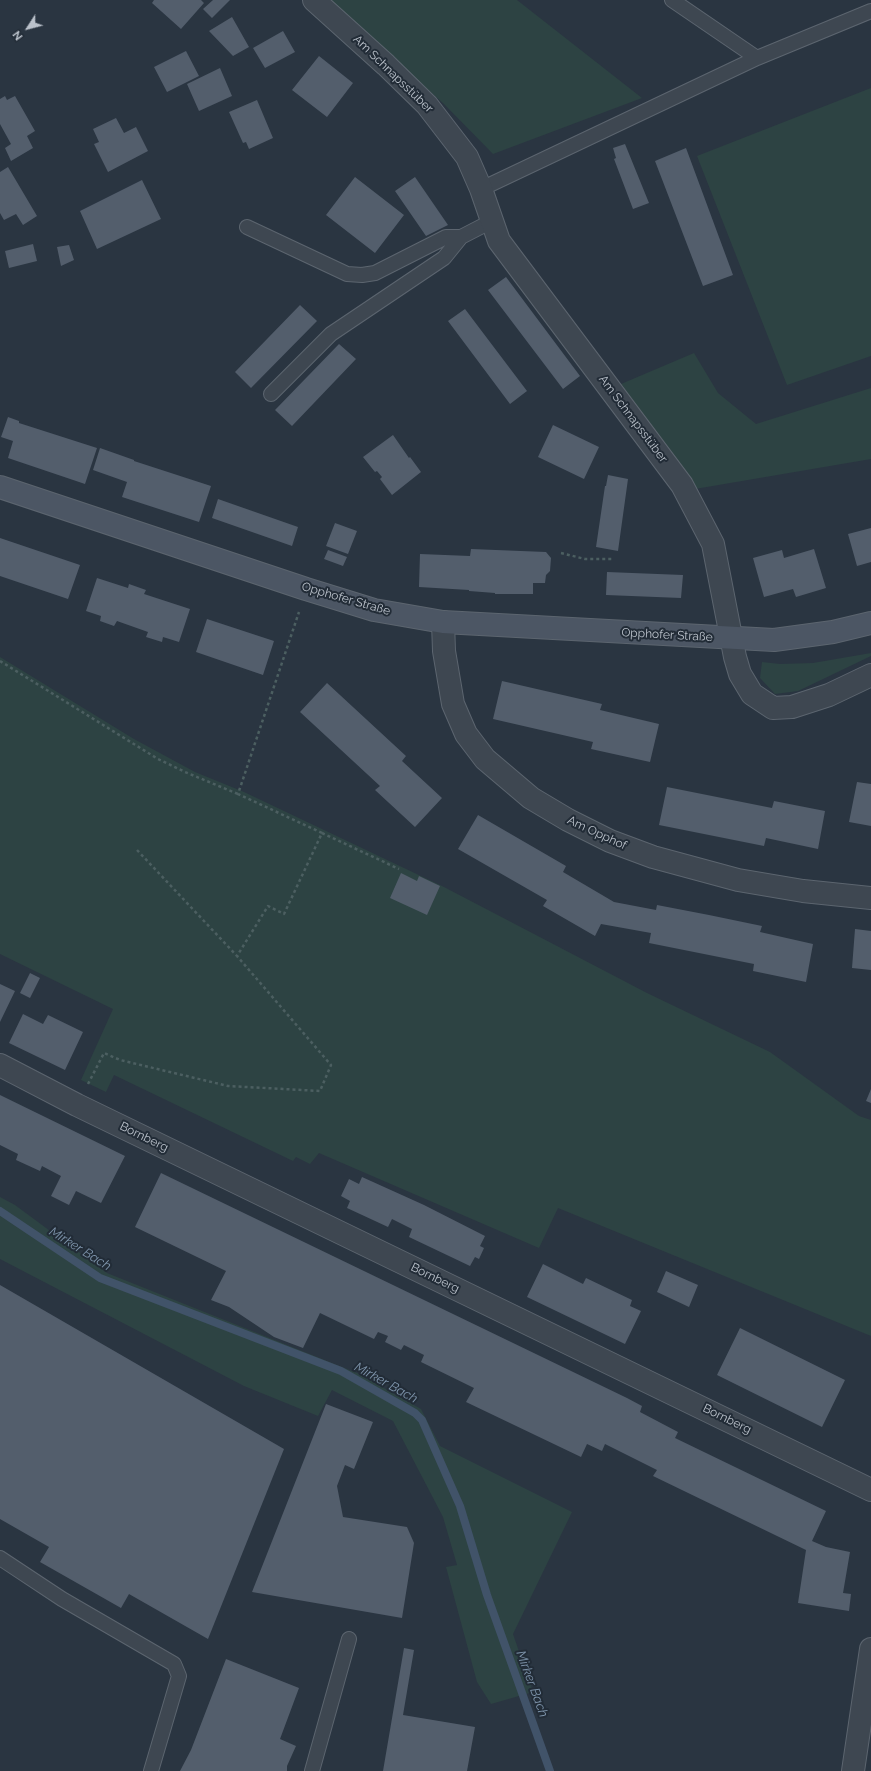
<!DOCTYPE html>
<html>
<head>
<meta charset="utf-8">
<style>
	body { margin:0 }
	#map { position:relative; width:871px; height:1771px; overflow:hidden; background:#2a3541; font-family:Raleway,sans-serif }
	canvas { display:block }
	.north { position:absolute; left:8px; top:8px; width:40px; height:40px; -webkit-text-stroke:3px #222c37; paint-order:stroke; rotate:234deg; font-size:11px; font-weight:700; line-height:16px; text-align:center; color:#bbc2cb }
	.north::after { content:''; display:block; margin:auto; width:14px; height:18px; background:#bbc2cb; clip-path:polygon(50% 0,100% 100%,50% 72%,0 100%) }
</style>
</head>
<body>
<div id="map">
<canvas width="871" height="1771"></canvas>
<div class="north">N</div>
</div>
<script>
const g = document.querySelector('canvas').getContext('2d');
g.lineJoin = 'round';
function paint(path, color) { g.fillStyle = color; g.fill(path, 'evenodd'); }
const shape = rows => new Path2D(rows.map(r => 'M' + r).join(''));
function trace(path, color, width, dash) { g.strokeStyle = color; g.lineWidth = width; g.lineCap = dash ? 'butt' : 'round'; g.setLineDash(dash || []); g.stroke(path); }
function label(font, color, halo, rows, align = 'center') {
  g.font = font + ' Raleway,sans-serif'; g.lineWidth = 4; g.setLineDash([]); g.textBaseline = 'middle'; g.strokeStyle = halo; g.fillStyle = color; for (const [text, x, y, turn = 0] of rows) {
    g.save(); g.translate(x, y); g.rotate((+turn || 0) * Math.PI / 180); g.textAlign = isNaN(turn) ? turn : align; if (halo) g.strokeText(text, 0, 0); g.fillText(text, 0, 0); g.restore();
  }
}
paint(shape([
	[327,0,517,0,642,98,493,154,444,104],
	[871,88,871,356,787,385,697,156],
	[694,353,718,393,756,424,871,388,871,459,695,489,621,384],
	[871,653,871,656,798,691,775,694,760,678,762,662,780,664,813,663],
	[0,657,134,739,195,772,244,792,444,887,647,993,770,1052,859,1116,871,1120,871,1336,558,1208,539,1248,319,1153,310,1164,296,1157,293,1161,114,1075,106,1092,81,1080,113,1009,0,954],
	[0,1197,15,1205,107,1273,357,1373,421,1409,440,1446,572,1512,513,1634,533,1692,491,1704,477,1682,446,1567,457,1565,443,1517,393,1421,332,1390,318,1416,244,1386,0,1259]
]), '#2d4343');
trace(shape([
	[0,1211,100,1278,341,1371,415,1413,422,1420,460,1506,487,1595,550,1771]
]), '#415369', 8);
paint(shape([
	[154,0,201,0,204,3,181,29,152,3],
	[213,0,230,0,212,18,203,9],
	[232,17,249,47,233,56,209,31],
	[283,31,295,52,265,68,253,48],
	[186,51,199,76,167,92,154,67],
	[319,56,353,83,327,117,292,90],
	[220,68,232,96,199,111,187,84],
	[5,96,7,100,15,96,35,131,27,136,33,148,11,161,5,148,11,144,0,124,0,99],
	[257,100,273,138,249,149,246,142,243,143,229,112],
	[116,118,124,133,136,127,148,151,108,172,94,144,99,142,93,129],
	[625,144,649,203,633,209,614,159,616,158,613,148],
	[686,148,733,275,703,286,655,161],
	[8,167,37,216,23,225,16,214,4,220,0,213,0,172],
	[355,177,404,215,375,253,326,215],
	[415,177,448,225,426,236,395,191],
	[142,180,161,219,97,249,80,211],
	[33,244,37,261,9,268,5,251],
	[69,245,74,260,61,266,57,247],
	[506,277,580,376,563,389,488,290],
	[300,305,317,321,251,388,235,372],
	[465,309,527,391,510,404,448,321],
	[339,344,356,359,292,426,275,410],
	[8,417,19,421,19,423,97,448,85,484,8,458,13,441,1,437],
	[553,425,599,447,584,479,538,457],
	[393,435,409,458,410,457,421,472,392,495,380,479,382,477,377,471,375,472,363,457],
	[100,448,134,460,134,461,211,486,199,522,122,497,127,482,93,470],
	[608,475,628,479,618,551,596,547,605,486,606,486],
	[218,499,298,527,292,546,212,518],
	[335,523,357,531,348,554,326,546],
	[871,528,871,562,857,566,848,534],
	[0,538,80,565,68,599,0,576],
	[471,549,546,552,551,558,550,571,546,575,545,583,533,583,533,594,495,594,495,593,469,591,469,590,419,587,420,554,470,556],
	[814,549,826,588,796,597,793,589,764,597,753,558,782,550,784,558],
	[328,550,347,557,343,566,324,559],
	[607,572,683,575,681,598,606,595],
	[97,578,128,588,129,584,146,590,144,594,190,609,179,642,163,637,162,642,146,637,148,632,117,621,114,626,100,621,101,616,86,611],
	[207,619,274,641,263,675,196,652],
	[502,681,602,704,600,710,659,724,650,762,591,749,593,742,493,719],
	[327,683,406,756,402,761,442,798,415,827,375,790,380,786,300,712],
	[857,782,871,784,871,826,849,822],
	[667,787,772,808,774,801,825,811,818,849,766,838,764,846,659,825],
	[478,815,566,866,563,872,614,902,656,910,657,905,709,915,762,926,760,932,813,944,806,982,753,971,754,964,649,943,651,933,601,924,595,936,543,906,547,900,458,849],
	[401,873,417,881,419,876,440,886,427,915,390,898],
	[855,929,871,931,871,970,852,968],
	[30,973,40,978,30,998,20,993],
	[0,984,15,991,0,1022],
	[23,1014,43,1024,48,1015,83,1032,65,1070,9,1043],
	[871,1089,871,1103,866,1101],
	[0,1095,125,1156,101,1203,76,1191,69,1205,51,1196,61,1176,42,1166,40,1171,16,1160,18,1154,0,1145],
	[161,1173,627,1398,642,1406,640,1412,678,1432,675,1438,826,1511,812,1541,826,1547,850,1552,843,1593,851,1594,849,1611,798,1603,806,1550,653,1476,657,1470,605,1444,602,1451,587,1444,581,1457,466,1402,474,1388,421,1362,424,1355,404,1345,401,1350,385,1342,388,1336,378,1332,374,1339,320,1313,303,1348,274,1337,229,1307,211,1300,226,1271,135,1227],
	[362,1177,424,1205,485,1236,480,1246,484,1248,479,1259,475,1257,470,1266,409,1237,412,1229,392,1219,388,1227,347,1208,350,1201,341,1196,349,1179,359,1184],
	[543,1264,583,1284,586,1278,632,1300,630,1306,641,1311,625,1344,527,1297],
	[666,1271,698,1285,689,1307,657,1292],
	[0,1285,284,1449,208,1639,129,1594,121,1608,40,1562,49,1547,0,1519],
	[740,1328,845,1380,822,1427,717,1375],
	[326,1404,373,1422,354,1469,345,1465,337,1486,343,1517,407,1527,414,1543,402,1618,252,1592],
	[404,1648,414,1650,403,1715,475,1727,467,1771,383,1771],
	[226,1659,299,1688,280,1739,296,1746,287,1766,287,1771,180,1771,191,1750]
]), '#535e6c');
const lane = shape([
	[672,0,757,58],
	[481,189,757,58,871,11],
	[247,227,347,274,362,275,375,273,446,237,461,237,492,221],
	[271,394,331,334,444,258,461,237],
	[0,1558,62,1599,174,1664,179,1676,151,1771],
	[312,1771,349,1639]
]);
const street = shape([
	[314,0,386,65,427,105,467,157,481,189,499,241,682,485,713,544,735,657,740,674,752,694,773,708,792,707,829,695,871,675],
	[443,622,444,651,453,704,466,734,485,759,531,798,568,820,610,841,653,857,738,880,803,891,871,898],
	[0,1065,77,1105,871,1490],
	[853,1771,871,1649]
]);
const secondary = shape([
	[0,487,306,589,374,610,443,622,774,640,833,632,871,623]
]);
trace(lane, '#5c656f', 16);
trace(street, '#5c656f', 24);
trace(secondary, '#5c656f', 24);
trace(shape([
	[561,553,585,559,613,559],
	[0,661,158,759,185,772,238,794],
	[322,833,399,869],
	[137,850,237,956],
	[88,1084,104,1053,120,1060,228,1086,320,1091,331,1065,237,956,268,906,284,914,322,833,238,794,299,612]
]), '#4c5f61', 2.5, [3, 3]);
trace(lane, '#3e4751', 14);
trace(street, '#3e4751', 22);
trace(secondary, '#4c5664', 22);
label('12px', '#bbc2cb', '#222c37', [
	["Am Schnapsstüber",393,74,44],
	["Am Schnapsstüber",633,419,53],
	["Opphofer Straße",346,599,16],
	["Opphofer Straße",667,635,3],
	["Am Opphof",597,833,25],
	["Bornberg",144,1137,26],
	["Bornberg",435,1278,26],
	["Bornberg",727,1419,26]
]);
label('italic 13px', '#7e94ab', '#222c37', [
	["Mirker Bach",80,1249,32],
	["Mirker Bach",386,1383,29],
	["Mirker Bach",532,1684,70]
]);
</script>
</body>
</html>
